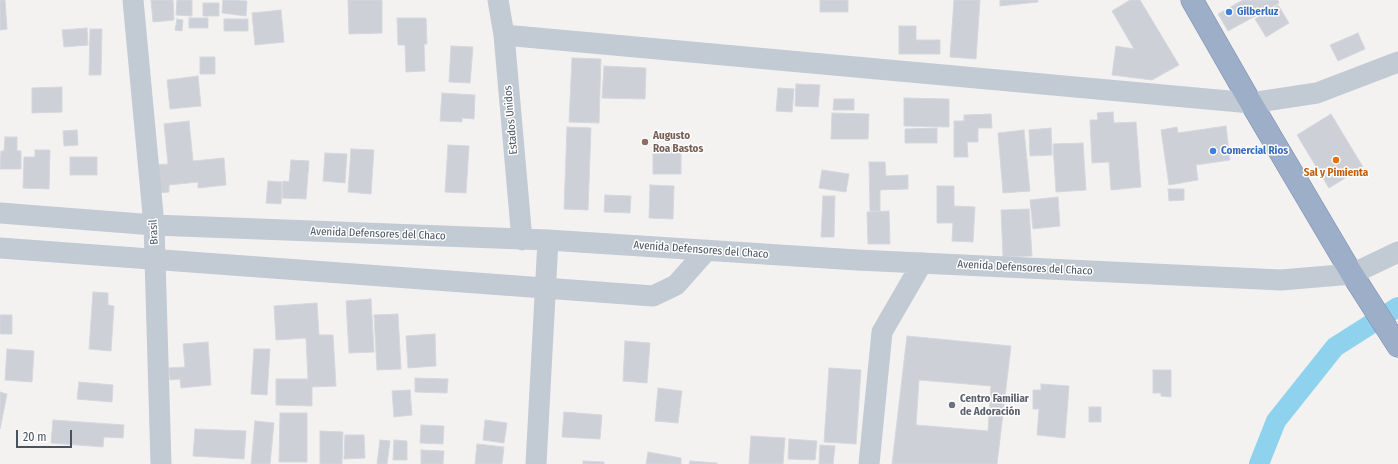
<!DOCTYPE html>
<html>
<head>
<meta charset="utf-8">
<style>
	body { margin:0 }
	#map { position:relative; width:1398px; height:464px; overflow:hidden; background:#f4f2f1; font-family:"Fira Sans Condensed",sans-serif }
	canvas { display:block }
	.scale { position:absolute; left:16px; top:430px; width:56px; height:18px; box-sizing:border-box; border:2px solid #49535f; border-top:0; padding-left:5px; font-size:12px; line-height:14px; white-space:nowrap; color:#49535f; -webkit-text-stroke:3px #fff; paint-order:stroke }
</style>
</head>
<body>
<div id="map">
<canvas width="1398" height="464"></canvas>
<div class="scale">20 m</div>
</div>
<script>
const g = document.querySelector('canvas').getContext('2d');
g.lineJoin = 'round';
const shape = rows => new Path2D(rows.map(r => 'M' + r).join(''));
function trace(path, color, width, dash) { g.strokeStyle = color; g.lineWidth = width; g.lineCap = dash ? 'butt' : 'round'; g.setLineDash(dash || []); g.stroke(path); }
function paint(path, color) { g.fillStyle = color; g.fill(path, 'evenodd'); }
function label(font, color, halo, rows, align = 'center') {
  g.font = font + ' "Fira Sans Condensed",sans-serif'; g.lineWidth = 3; g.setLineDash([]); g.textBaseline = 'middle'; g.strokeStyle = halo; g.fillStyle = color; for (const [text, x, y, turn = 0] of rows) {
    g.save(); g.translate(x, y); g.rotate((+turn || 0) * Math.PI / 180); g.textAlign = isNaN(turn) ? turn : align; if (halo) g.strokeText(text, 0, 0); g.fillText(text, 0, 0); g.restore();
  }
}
trace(shape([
	[1259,464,1276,421,1335,347,1398,307]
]), '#8ed2ed', 20);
const building = shape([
	[0,0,5,0,7,29,0,30,0,0],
	[151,0,173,0,174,20,153,22,151,0],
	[177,0,192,0,192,16,176,15,177,0],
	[223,0,247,1,246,16,222,13,223,0],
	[348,0,382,0,382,33,349,34,348,0],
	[820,0,848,0,848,12,820,12,820,0],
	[954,0,980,0,976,59,950,57,954,0],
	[1000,0,1038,0,1038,2,1000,6,1000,0],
	[1130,0,1140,0,1179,65,1152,80,1112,75,1116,46,1134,49,1112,11,1130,0],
	[1243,0,1278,0,1279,3,1228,31,1218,14,1243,0],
	[203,3,219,3,219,16,203,16,203,3],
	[1278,5,1289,23,1266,37,1255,19,1278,5],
	[281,10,284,42,255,45,252,13,281,10],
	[189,18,208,18,208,28,189,28,189,18],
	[397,18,426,18,427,44,424,44,425,71,406,72,405,45,398,45,397,18],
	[177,19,183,20,182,31,175,30,177,19],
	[224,19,248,19,248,31,224,31,224,19],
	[899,26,916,26,916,40,940,40,940,54,899,54,899,26],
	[87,28,88,45,64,47,62,30,87,28],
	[90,29,102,29,101,75,89,75,90,29],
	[1358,33,1365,49,1338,61,1330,45,1358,33],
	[451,46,473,47,470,83,449,82,451,46],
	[200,57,215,57,215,74,200,74,200,57],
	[572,58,601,59,599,123,569,122,572,58],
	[604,66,646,68,645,99,602,98,604,66],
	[198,76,201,106,170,109,167,80,198,76],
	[796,84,820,85,818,107,795,106,796,84],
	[62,87,62,112,32,113,32,88,62,87],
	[778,88,794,89,792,112,776,111,778,88],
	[442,93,475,95,474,119,462,118,462,122,440,121,442,93],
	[904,98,949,99,949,127,904,126,904,98],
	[834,99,854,99,854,110,833,110,834,99],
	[1113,112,1114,123,1136,122,1141,187,1111,190,1109,162,1092,163,1090,120,1098,120,1097,113,1113,112],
	[832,113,869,114,868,139,831,139,832,113],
	[991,114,992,128,978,128,978,142,967,142,968,157,954,157,954,121,964,121,964,115,991,114],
	[1331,114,1363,167,1329,188,1297,135,1331,114],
	[189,121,193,161,224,158,226,185,198,188,198,182,169,185,169,192,158,193,155,165,168,164,164,124,189,121],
	[1226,126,1230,160,1196,165,1198,180,1169,185,1161,130,1177,127,1178,133,1226,126],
	[567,127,591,128,588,210,564,209,567,127],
	[937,128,937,143,905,143,905,129,937,128],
	[1051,128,1052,155,1030,156,1029,130,1051,128],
	[77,130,78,145,64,146,63,131,77,130],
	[1024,130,1030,191,1003,193,998,133,1024,130],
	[5,137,17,137,17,151,21,151,21,169,0,169,1,151,4,151,5,137],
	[1083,143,1086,190,1056,192,1053,144,1083,143],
	[448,145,469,146,466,193,445,192,448,145],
	[681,146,681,174,653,174,653,147,681,146],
	[351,149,374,150,371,194,348,192,351,149],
	[35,150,50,150,49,189,23,188,24,157,35,157,35,150],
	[325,153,347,154,345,183,323,181,325,153],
	[70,157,97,157,97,175,70,175,70,157],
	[291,160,309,161,306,199,282,198,283,181,289,182,291,160],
	[869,162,885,162,886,176,908,175,908,189,880,190,880,211,870,211,869,162],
	[822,170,849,174,846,192,819,188,822,170],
	[268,181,282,182,281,204,266,203,268,181],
	[650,185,674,186,673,219,649,218,650,185],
	[937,186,954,186,954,206,975,207,973,242,952,241,953,223,937,223,937,186],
	[1168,189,1184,189,1184,200,1169,201,1168,189],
	[605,195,631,196,630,213,604,212,605,195],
	[823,196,835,196,834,237,821,237,823,196],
	[1058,197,1060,226,1033,229,1030,200,1058,197],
	[1029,209,1032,256,1003,257,1001,210,1029,209],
	[889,211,890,244,868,244,867,212,889,211],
	[93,292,108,293,108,305,114,306,111,351,89,349,93,292],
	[371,299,374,352,349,353,346,301,371,299],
	[317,303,319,335,333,335,336,386,312,387,312,406,276,405,276,379,308,379,306,338,276,340,274,306,317,303],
	[398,314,401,369,377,370,374,315,398,314],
	[0,315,12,315,12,334,0,334,0,315],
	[435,334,436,366,408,368,406,336,435,334],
	[907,336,1011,346,997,464,892,464,907,336],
	[625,341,650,343,647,383,623,381,625,341],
	[208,342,211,385,181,388,180,379,170,380,169,368,185,367,183,344,208,342],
	[7,349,34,351,32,382,5,380,7,349],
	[254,349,270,349,267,395,251,394,254,349],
	[829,368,861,370,856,444,824,442,829,368],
	[1153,370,1171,370,1171,397,1161,396,1161,393,1153,393,1153,370],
	[415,378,448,379,447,393,415,392,415,378],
	[919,380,991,386,988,431,916,425,919,380],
	[79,382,113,385,112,402,77,399,79,382],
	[1041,384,1069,386,1065,438,1037,435,1039,409,1033,409,1033,390,1041,390,1041,384],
	[658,388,682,391,678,423,655,421,658,388],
	[410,390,412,415,394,417,392,391,410,390],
	[0,392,7,394,0,429,0,392],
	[1089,407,1101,407,1101,422,1089,422,1089,407],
	[564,412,602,415,600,439,562,437,564,412],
	[280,413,307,413,307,462,279,462,280,413],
	[53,420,124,425,123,438,104,437,103,447,51,443,53,420],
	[485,420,507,423,504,443,483,440,485,420],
	[255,421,274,423,270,464,251,464,255,421],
	[421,425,444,426,443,444,420,443,421,425],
	[195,429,246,431,244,459,193,456,195,429],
	[320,431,343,432,342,464,320,464,320,431],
	[345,435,364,435,365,458,344,459,345,435],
	[751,436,785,438,783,464,749,464,751,436],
	[789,439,817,441,815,460,788,459,789,439],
	[380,440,390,441,387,464,377,464,380,440],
	[394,440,407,441,407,460,393,460,394,440],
	[477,444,504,447,502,464,475,464,477,444],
	[820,445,835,446,833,464,819,464,820,445],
	[421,450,444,451,443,464,421,464,421,450],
	[648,452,681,458,681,464,646,464,648,452],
	[583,461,604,462,604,464,583,464,583,461],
	[690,461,717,463,717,464,689,464,690,461]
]);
paint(building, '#cdd0d7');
trace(building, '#d5d7dd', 1);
const trunk = shape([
	[1192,0,1251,103,1352,274,1398,346]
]);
trace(trunk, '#748aac', 23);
trace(shape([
	[133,0,154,225,161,464],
	[498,0,504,35,522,240],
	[504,35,1251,103,1317,93,1398,62],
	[0,213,154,225,548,240,857,260,1281,280,1352,274,1398,252],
	[0,248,653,296,676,285,707,250],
	[536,464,548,240],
	[869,464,882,332,922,263]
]), '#c2cad3', 21);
trace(trunk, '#9daec8', 22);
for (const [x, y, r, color] of [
	[1229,12,4,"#3f7fe0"],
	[645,142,4,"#8d6e63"],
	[1213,151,4,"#3f7fe0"],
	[1336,160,4,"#e8710a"],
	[952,405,4,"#6b7280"]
]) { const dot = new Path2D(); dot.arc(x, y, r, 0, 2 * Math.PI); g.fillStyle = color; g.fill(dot); trace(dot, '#fff', 1.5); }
label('bold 11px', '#366cbe', '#fff', [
	["Gilberluz",1237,12],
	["Comercial Rios",1221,151]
], 'left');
label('11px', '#49535f', '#fff', [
	["Estados Unidos",511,120,-95],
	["Brasil",154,232,-93],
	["Avenida Defensores del Chaco",378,234,2],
	["Avenida Defensores del Chaco",701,250,4],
	["Avenida Defensores del Chaco",1025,268,3]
]);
label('bold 11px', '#785e54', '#fff', [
	["Augusto",653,136],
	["Roa Bastos",653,149]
], 'left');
label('bold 11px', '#c56008', '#fff', [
	["Sal y Pimienta",1336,173]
]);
label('bold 11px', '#5b616d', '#fff', [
	["Centro Familiar",960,399],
	["de Adoración",960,412]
], 'left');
</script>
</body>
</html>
